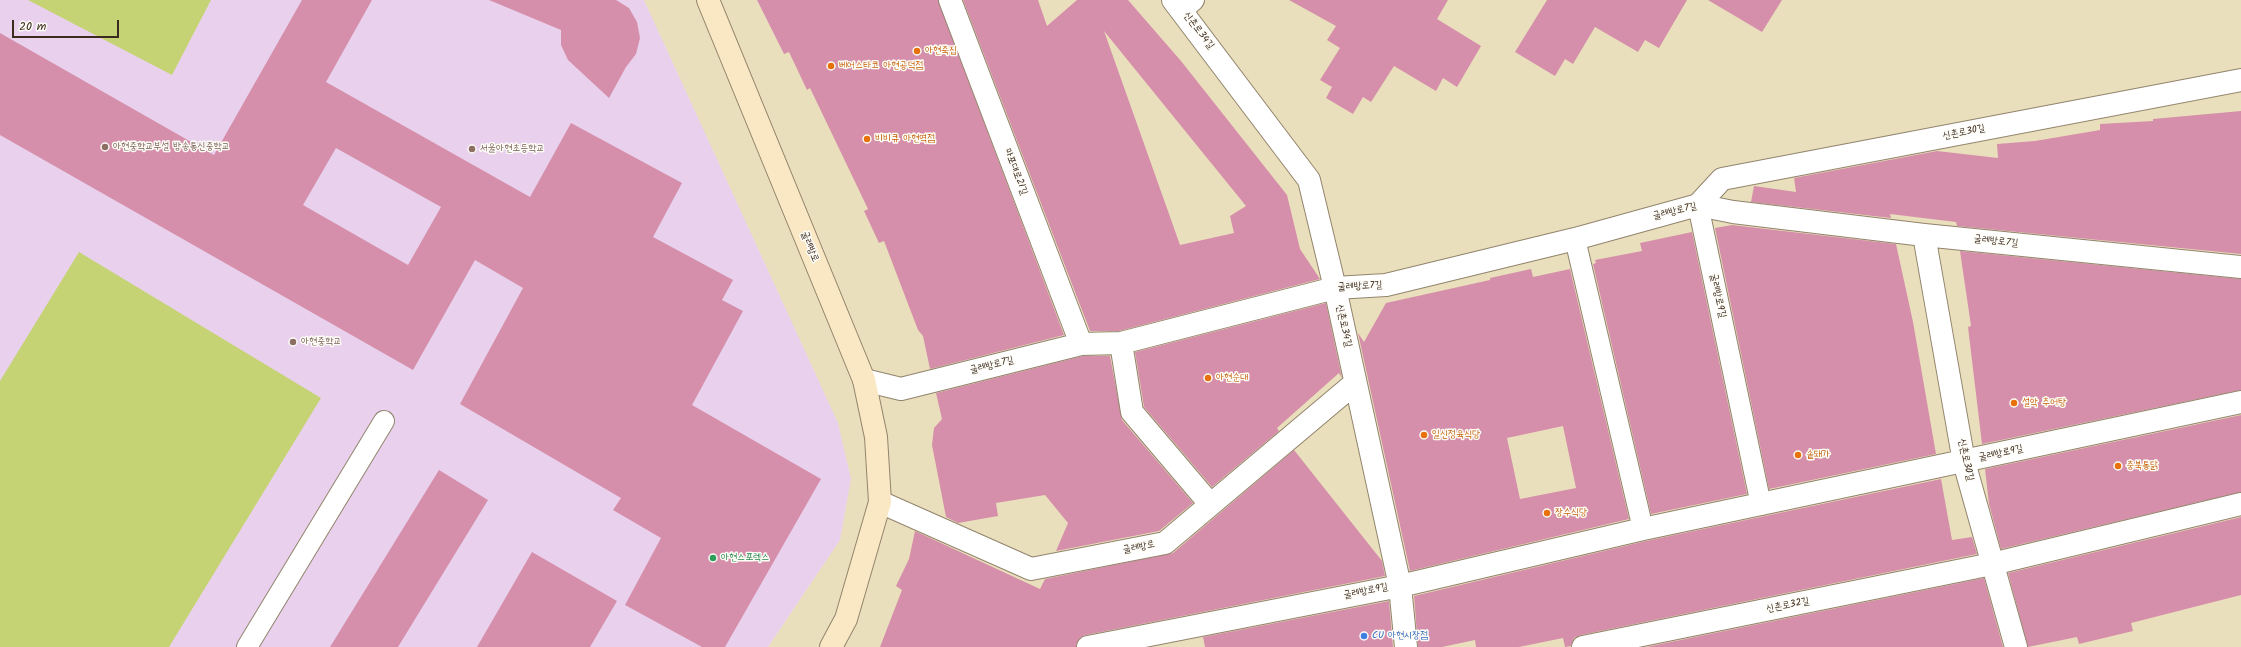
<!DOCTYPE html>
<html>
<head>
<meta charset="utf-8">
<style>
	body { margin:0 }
	#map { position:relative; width:2241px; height:647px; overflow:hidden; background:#eadfbc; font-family:Kalam,sans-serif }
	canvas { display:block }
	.scale { position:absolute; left:12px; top:20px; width:107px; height:18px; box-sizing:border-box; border:2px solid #3b2a1e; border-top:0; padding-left:5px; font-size:12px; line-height:14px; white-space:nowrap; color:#3b2a1e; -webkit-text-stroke:3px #fdfcf7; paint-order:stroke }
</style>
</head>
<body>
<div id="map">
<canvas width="2241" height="647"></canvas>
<div class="scale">20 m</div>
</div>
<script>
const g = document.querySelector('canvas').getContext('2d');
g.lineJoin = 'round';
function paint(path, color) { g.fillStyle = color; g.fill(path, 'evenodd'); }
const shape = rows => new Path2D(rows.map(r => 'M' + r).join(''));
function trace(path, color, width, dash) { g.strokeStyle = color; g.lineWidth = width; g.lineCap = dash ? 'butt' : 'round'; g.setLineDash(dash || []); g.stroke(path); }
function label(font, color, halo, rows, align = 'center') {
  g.font = font + ' Kalam,"Poor Story",sans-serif'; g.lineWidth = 3; g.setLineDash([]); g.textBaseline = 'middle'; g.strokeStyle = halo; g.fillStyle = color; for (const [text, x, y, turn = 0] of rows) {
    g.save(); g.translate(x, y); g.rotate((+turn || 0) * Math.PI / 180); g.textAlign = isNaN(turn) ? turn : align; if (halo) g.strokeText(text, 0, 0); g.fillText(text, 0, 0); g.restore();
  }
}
paint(shape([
	[0,0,644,0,838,423,851,479,840,540,768,647,0,647]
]), '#e9d1ed');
paint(shape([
	[28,0,211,0,172,75],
	[79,252,321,398,169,647,0,647,0,381]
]), '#c5d374');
paint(shape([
	[302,0,372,0,326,82,530,197,571,123,682,183,653,237,733,280,722,300,743,311,692,405,821,479,725,647,702,647,625,605,661,538,613,510,621,498,460,404,523,288,475,260,413,370,0,135,0,33,214,155],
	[336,148,441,207,408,265,303,205],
	[489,0,616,0,629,8,637,22,640,38,636,54,626,67,609,98,568,60,561,45,561,30],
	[757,0,938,0,1064,335,930,369,923,336,918,330,884,241,879,243,864,211,868,209,810,88,807,90,789,52,784,54],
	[963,0,1038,0,1047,26,1077,0,1128,0,1181,61,1287,195,1300,249,1320,279,1119,331,1090,331],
	[1104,31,1246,206,1230,216,1234,233,1180,245],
	[1289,0,1448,0,1437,19,1481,46,1457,87,1443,78,1436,91,1394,66,1371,102,1363,97,1353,114,1326,98,1332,87,1320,80,1340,48,1327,40,1336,26],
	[1547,0,1687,0,1659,48,1645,40,1638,52,1595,27,1573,64,1565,59,1555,76,1515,52],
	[1708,0,1782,0,1762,32],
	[2241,111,2241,254,1957,226,1956,222,1890,214,1891,218,1751,202,1754,186,1796,192,1794,178,1937,151,1998,158,1997,144,2035,141,2100,130,2100,124,2153,121,2153,119],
	[1732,225,1896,244,1913,322,1936,454,1769,489,1715,228],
	[1692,232,1747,494,1651,514,1593,264,1596,263,1595,260,1642,251,1640,243],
	[1960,251,2241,279,2241,390,1982,444,1968,327,1971,326],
	[1531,269,1533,277,1570,269,1629,519,1410,571,1358,333,1364,342,1386,303,1490,280,1490,278],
	[1563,426,1576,488,1520,499,1507,438],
	[1326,303,1342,378,1339,373,1277,428,1279,431,1212,487,1144,407,1135,352],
	[1083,356,1110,356,1122,420,1193,503,1159,531,1056,551,1068,523,1045,495,996,503,998,516,958,523,946,517,932,445,934,428,942,419,936,393],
	[2241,415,2241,492,2001,549,1989,504,1985,469],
	[1294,450,1382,561,1385,576,1086,635,1080,638,1076,647,880,647,902,590,896,586,909,559,915,531,1040,589,1045,579,1173,553],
	[439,470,488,500,398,647,330,647],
	[1941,479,1952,540,1972,537,1977,554,1581,635,1574,638,1571,646,1565,647,1563,638,1519,647,1476,647,1475,640,1442,647,1418,647,1414,596,1646,541],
	[2241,517,2241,595,2131,623,2133,631,2079,644,2077,637,2028,647,2008,573],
	[532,552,617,601,590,647,477,647],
	[1984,578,2003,647,1646,647],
	[1389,601,1393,647,1205,647,1203,637]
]), '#d58faa');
const lane = shape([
	[1183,10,1194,0],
	[1698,205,1761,505],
	[1575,239,1643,529],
	[247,647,384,421]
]);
const street = shape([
	[950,0,1081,344],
	[1173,0,1309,180,1335,288,1400,586,1406,647],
	[1698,205,1722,179,2241,80],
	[1924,235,1964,462,2016,647],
	[1121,343,1132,412,1210,504],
	[864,380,901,389,1081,344,1121,343,1335,288,1386,285,1575,239,1698,205,1733,212,1924,235,2241,267],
	[880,502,1031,569,1165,543,1355,383],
	[1088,647,1400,586,1643,529,2241,402],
	[1583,647,1992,564,2241,504]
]);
const secondary = shape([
	[708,0,864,380,876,437,880,502,846,619,831,647]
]);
trace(lane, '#92846d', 22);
trace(street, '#92846d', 24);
trace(secondary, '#92846d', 24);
trace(lane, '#fff', 20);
trace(street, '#fff', 22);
trace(secondary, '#fae7c3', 22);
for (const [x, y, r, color] of [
	[917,51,4,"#e8710a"],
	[831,66,4,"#e8710a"],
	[867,139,4,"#e8710a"],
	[105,147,4,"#8d6e63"],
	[472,149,4,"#8d6e63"],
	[293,342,4,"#8d6e63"],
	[1208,378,4,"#e8710a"],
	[2014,403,4,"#e8710a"],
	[1424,435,4,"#e8710a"],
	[1798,455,4,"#e8710a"],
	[2118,466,4,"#e8710a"],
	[1547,513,4,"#e8710a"],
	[713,558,4,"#2e9e5b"],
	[1364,636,4,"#3f7fe0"]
]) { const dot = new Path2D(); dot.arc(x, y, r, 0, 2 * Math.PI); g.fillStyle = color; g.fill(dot); trace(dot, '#fdfcf7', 1.5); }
label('10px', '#3b2a1e', '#fdfcf7', [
	["신촌로34길",1198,31,53],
	["신촌로30길",1964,133,-11],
	["마포대로21길",1015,172,69],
	["굴레방로7길",1675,212,-14],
	["굴레방로7길",1996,242,6],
	["굴레방로",809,247,68],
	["굴레방로7길",1360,287,-3],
	["굴레방로9길",1717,296,78],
	["신촌로34길",1343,326,78],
	["굴레방로7길",992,366,-14],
	["굴레방로9길",2001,454,-12],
	["신촌로30길",1965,460,78],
	["굴레방로",1139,548,-11],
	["굴레방로9길",1366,592,-11],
	["신촌로32길",1788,606,-11]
]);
label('10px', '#c56008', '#fdfcf7', [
	["아현죽집",925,51],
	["베어스타코 아현공덕점",839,66],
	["비비큐 아현역점",875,139],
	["아현순대",1216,378],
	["설악 추어탕",2022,403],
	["일신정육식당",1432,435],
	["솥돼가",1806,455],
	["충북통닭",2126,466],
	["장수식당",1555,513]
], 'left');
label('10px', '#785e54', '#fdfcf7', [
	["아현중학교부설 방송통신중학교",113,147],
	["서울아현초등학교",480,149],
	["아현중학교",301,342]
], 'left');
label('10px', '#27864d', '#fdfcf7', [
	["아현스포렉스",721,558]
], 'left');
label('10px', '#366cbe', '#fdfcf7', [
	["CU 아현시장점",1372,636]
], 'left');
</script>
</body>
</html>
